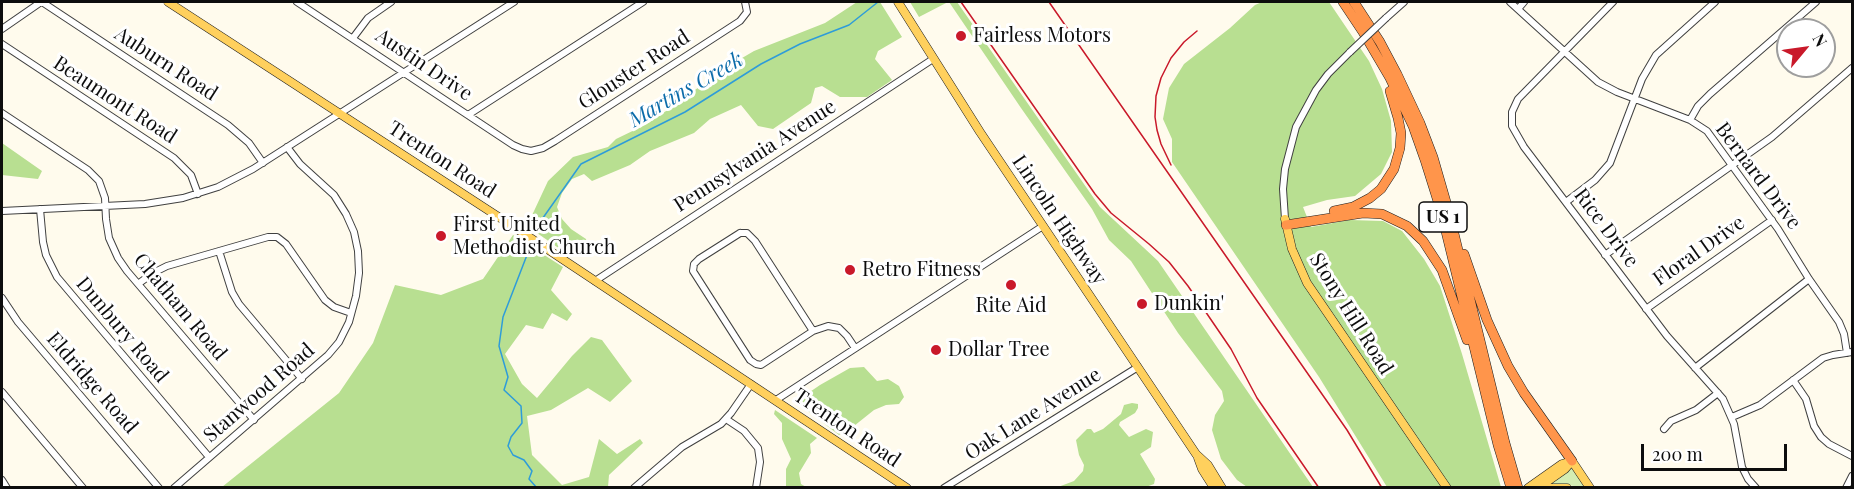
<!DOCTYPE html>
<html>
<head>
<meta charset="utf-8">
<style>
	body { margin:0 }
	#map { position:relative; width:1854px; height:489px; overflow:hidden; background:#fffbed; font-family:"Playfair Display",serif }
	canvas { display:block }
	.frame { position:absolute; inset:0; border:3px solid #0d0d0d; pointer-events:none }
	.north { position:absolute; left:1776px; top:18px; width:60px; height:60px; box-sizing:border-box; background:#fff; border:2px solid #9e9e9e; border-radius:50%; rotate:61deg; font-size:16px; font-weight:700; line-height:24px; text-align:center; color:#0d0d0d }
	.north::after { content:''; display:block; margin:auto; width:21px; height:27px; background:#c9192a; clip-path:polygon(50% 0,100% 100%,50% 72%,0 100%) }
	.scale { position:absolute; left:1641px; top:444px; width:146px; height:27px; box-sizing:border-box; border:3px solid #0d0d0d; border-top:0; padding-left:8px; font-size:18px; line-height:21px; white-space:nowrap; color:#0d0d0d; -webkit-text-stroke:4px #fff; paint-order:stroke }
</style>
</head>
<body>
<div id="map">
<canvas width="1854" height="489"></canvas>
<div class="frame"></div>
<div class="north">N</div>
<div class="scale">200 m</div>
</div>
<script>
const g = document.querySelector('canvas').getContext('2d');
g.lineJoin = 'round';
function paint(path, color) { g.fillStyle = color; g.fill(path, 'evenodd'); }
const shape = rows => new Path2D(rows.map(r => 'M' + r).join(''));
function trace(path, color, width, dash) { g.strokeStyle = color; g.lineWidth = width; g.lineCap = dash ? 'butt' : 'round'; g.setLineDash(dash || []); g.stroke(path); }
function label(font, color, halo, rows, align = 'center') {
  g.font = font + ' "Playfair Display",serif'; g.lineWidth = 6; g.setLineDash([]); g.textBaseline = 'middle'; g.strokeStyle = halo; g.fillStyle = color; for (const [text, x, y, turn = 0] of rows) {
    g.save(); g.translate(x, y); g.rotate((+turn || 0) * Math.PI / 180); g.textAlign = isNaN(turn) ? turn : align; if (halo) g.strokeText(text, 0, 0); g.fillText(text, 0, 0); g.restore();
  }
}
paint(shape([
	[1570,467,1574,471,1586,487,1552,484,1551,482]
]), '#d4edb3');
paint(shape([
	[857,2,880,2,902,37,878,51,875,59,892,80,867,97,840,97,822,86,815,88,811,103,773,129,758,126,741,105,710,119,694,133,650,151,630,165,592,181,584,174,572,179,562,193,557,207,562,219,571,229,586,239,587,244,583,250,570,256,527,226,548,181,573,157,608,147,616,139,647,124,669,109,725,68,754,51,825,23],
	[910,2,948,2,919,17],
	[949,2,957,2,1100,207,1158,261,1313,487,1247,487,1237,480,1221,459,1212,430,1215,415,1224,401,1222,391,1178,333,1131,261,1109,240,1092,209,1021,108],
	[1262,2,1329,2,1369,61,1382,89,1391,121,1392,152,1381,174,1355,196,1327,200,1303,207,1311,227,1350,220,1383,221,1402,231,1424,259,1440,286,1462,354,1501,487,1387,487,1319,377,1172,162,1172,139,1163,119,1169,88,1184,64,1230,28,1255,5],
	[2,143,42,171,38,179,2,175],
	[513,235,563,267,551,290,572,314,567,321,552,313,543,329,526,325,505,354,522,384,537,398,572,356,591,337,602,340,632,381,610,402,588,388,551,410,527,416,532,455,562,485,589,477,599,439,617,454,640,439,643,443,609,475,608,487,222,487,339,393,373,343,395,285,441,295,483,279],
	[864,367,877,381,888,379,899,386,904,397,899,404,886,405,874,410,854,426,839,435,800,405,801,398,820,385,850,368],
	[1132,403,1138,404,1138,408,1135,413,1120,422,1119,425,1129,437,1146,429,1153,432,1151,447,1140,454,1155,479,1154,484,1143,488,1058,487,1074,481,1083,471,1084,465,1079,455,1076,440,1087,429,1091,429,1094,433,1103,429,1121,414,1124,405],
	[775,410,817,438,810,444,811,453,799,473,801,484,806,487,786,487,786,469,791,459,782,439,782,423,774,414]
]), '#b8df91');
trace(shape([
	[533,232,581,164,685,112,761,64,800,44,849,25,878,2],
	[526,245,527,255,503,317,499,346,508,377,504,390,521,406,522,423,511,437,508,446,513,455,524,460,532,471,529,479,537,488]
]), '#2e9cd9', 1.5);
const minor = shape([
	[42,2,228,125,249,143,263,163],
	[297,2,513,145,522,149,531,151,543,148,555,141,740,21,747,12,745,2],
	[1510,2,1598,82,1617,92,1690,120,1707,131,1778,229,1809,279,1839,322,1844,334,1847,353],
	[1613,2,1518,99,1512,112,1512,126,1524,147,1667,336,1723,399,1734,424,1742,467,1748,479,1756,488],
	[1518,9,1524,2],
	[1386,18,1404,2],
	[2,29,41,2],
	[353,38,368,18,391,2],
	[2,44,174,158,191,175,198,194],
	[2,113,88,170,99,181,105,198,106,219,109,238,118,258,127,271,254,420],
	[468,115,643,2],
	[1690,120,1698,106,1710,94,1816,2],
	[1566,202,1595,180,1610,163,1642,79,1656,55,1715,2],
	[40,209,43,242,46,255,57,277,209,457],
	[2,211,145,204,183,198,218,187,253,169,514,2],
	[1285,219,1283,189,1285,169,1296,127,1316,90,1328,74,1350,52],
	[740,233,747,233,755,241,813,331,761,365,756,364,750,360,693,271,694,264,699,259,740,233],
	[219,251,232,292,239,304,302,379],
	[1605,255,1772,137,1852,68],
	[595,281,933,59],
	[138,284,153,273,167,266,268,237,277,237,286,244,325,300,334,307,351,313],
	[2,298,18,322,159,488],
	[1646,309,1772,220],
	[813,331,828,326,839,328,847,336,855,348],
	[1695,368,1809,279],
	[1793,380,1806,399,1814,426,1821,437,1829,444,1852,456],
	[2,392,83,488],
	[776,400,1043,226],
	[1732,417,1760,405,1823,358,1833,355,1852,352],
	[726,419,744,431,758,448,760,462,756,488],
	[1664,429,1671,421,1696,410,1718,393],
	[2,480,7,488],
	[174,488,328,355,339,342,349,322,356,296,359,273,358,251,354,232,346,214,334,195,300,164,287,147],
	[634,488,682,447,721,424,731,413,751,384],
	[944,488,1138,367],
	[1846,488,1852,476]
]);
const major = shape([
	[168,2,511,225,907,488],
	[898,2,980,132,1196,454,1208,465,1222,488],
	[1285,219,1292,249,1307,283,1447,488],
	[1198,458,1202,469,1214,488],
	[1572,461,1590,488],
	[1528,488,1562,464,1572,461],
	[1538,488,1565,469,1571,462],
	[1547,488,1567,488]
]);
const highway = shape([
	[1343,2,1363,32,1390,78,1413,126,1425,160,1441,211,1498,445,1511,488],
	[1354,2,1380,42,1397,74,1420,123,1433,157,1448,209,1505,443,1518,488],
	[1334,211,1353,207,1370,198,1381,189,1394,169,1400,148,1401,133,1398,118,1390,91],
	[1286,225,1363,213,1382,214,1407,226,1423,241,1442,270,1467,340],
	[1464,254,1487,320,1508,366,1524,393,1572,461]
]);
trace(minor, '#404040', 8);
trace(major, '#1e1e1e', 9);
trace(highway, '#1e1e1e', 10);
trace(minor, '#fff', 6);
trace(major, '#ffd05d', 8);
trace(highway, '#ff954b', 9);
trace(shape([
	[961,2,1095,194,1111,213,1149,244,1169,262,1188,286,1231,349,1257,398,1319,488],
	[1049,2,1347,430,1382,488],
	[1171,165,1161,144,1157,130,1155,117,1156,96,1161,78,1171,58,1184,42,1197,31]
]), '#c9192a', 1.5);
const minorBridge = shape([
	[1350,52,1386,18]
]);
trace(minorBridge, '#404040', 8, []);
trace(minorBridge, '#fff', 6);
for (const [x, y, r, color] of [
	[961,36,6,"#c9192a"],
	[441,236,6,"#c9192a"],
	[850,270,6,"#c9192a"],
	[1011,285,6,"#c9192a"],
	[1142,304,6,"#c9192a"],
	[936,350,6,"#c9192a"]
]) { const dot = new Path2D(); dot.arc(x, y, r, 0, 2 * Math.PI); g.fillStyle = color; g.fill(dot); trace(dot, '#fff', 2); }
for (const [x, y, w] of [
	[1443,217,48]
]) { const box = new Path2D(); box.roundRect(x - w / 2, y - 15, w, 30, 4.5); g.fillStyle = '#fff'; g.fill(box); trace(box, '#0d0d0d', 1.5); }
label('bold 18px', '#0d0d0d', null, [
	["US 1",1443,217]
]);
label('20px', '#0d0d0d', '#fff', [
	["Fairless Motors",973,36],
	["First United",453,225],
	["Methodist Church",453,248],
	["Retro Fitness",862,270],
	["Dunkin'",1154,304],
	["Rite Aid",1011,306,"center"],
	["Dollar Tree",948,350]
], 'left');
label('20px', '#0d0d0d', '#fff', [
	["Auburn Road",166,64,33],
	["Austin Drive",424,65,34],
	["Glouster Road",634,70,-33],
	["Beaumont Road",115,100,33],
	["Pennsylvania Avenue",755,156,-33],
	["Trenton Road",442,160,33],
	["Bernard Drive",1758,176,53],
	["Lincoln Highway",1059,220,56],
	["Rice Drive",1606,228,53],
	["Floral Drive",1699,251,-35],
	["Chatham Road",180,307,50],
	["Stony Hill Road",1351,314,58],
	["Dunbury Road",122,330,50],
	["Eldridge Road",92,383,49],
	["Stanwood Road",259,393,-41],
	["Oak Lane Avenue",1033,414,-32],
	["Trenton Road",847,428,34]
]);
label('italic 21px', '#0c6caa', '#fff', [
	["Martins Creek",686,90,-30]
]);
</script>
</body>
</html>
